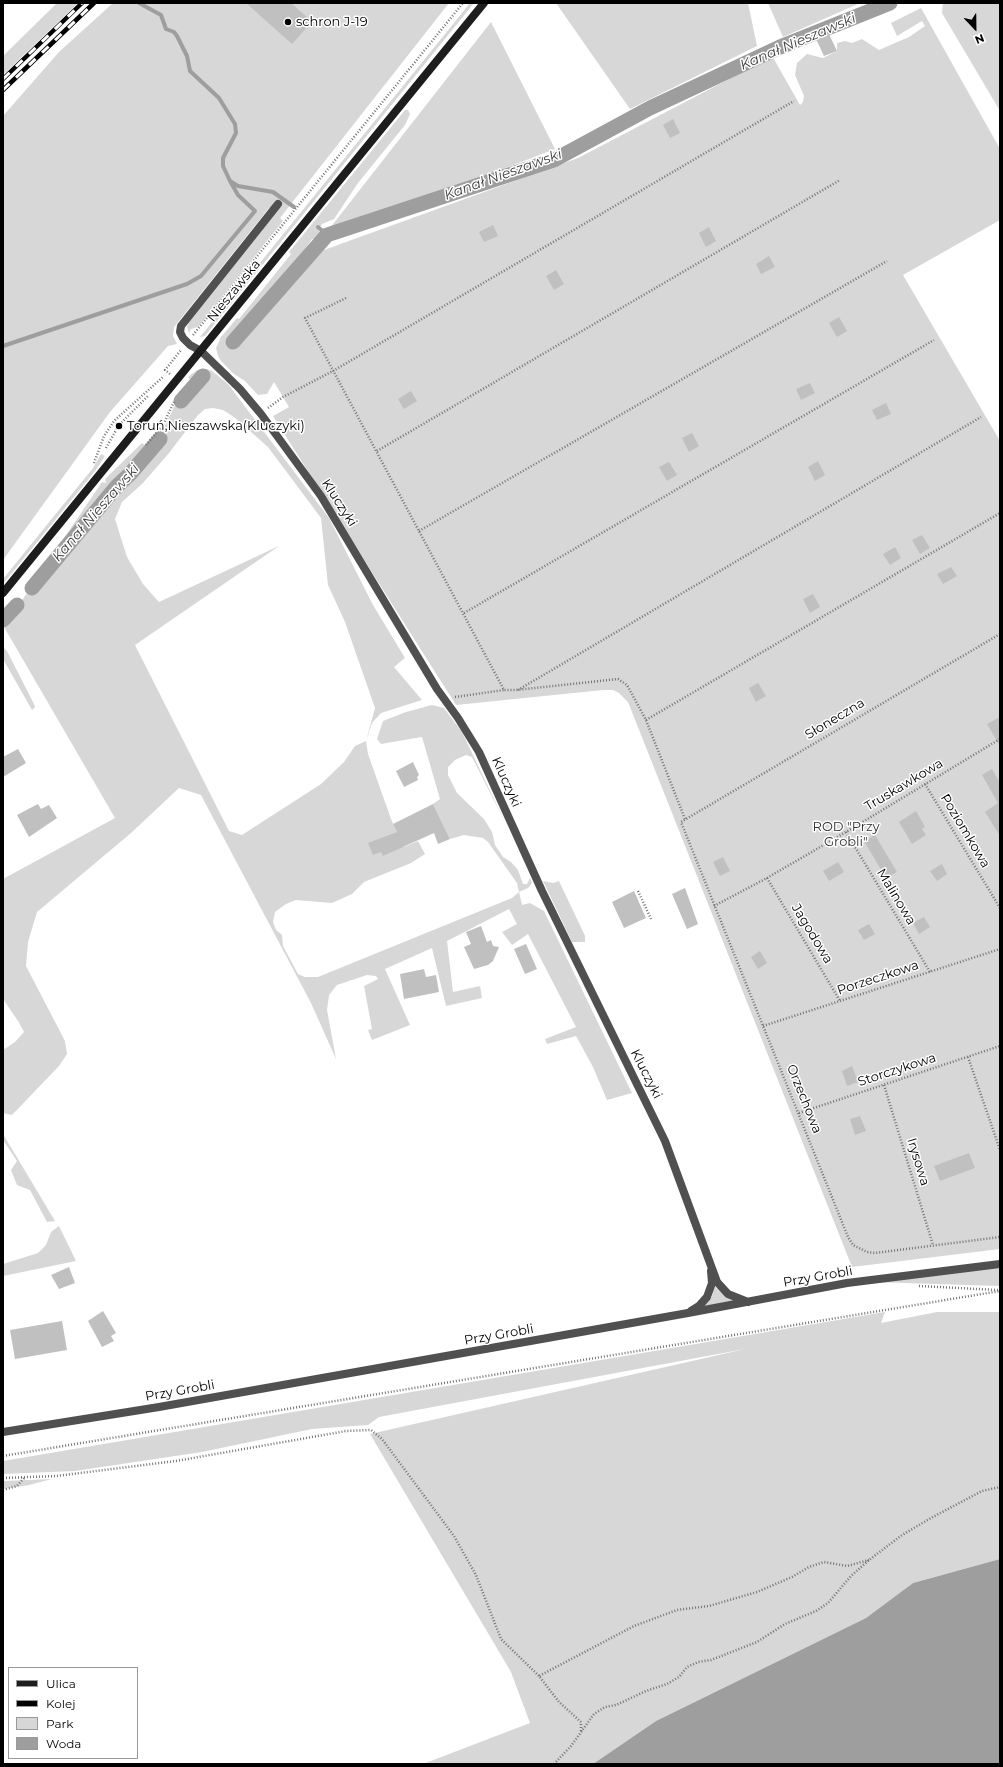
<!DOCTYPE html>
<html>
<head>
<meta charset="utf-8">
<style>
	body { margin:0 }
	#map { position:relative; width:1003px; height:1767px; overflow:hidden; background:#fff; font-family:Montserrat,sans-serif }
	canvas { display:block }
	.frame { position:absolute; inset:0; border:4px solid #000; pointer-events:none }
	.legend { position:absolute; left:8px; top:1667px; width:130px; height:92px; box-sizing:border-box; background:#fff; border:1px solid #999; margin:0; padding:5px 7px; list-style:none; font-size:12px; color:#000 }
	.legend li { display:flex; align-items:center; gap:8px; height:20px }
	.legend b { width:20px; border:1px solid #999 }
	.north { position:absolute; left:955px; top:8px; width:40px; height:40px; -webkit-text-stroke:3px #fff; paint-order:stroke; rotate:158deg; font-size:11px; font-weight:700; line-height:16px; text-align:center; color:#000 }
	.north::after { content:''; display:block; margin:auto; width:14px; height:18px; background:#000; clip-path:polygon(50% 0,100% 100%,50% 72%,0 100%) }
</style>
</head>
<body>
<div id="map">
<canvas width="1003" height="1767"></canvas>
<div class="frame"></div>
<ul class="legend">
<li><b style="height:5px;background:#1d1d1d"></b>Ulica</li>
<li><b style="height:5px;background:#000"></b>Kolej</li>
<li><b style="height:11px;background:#d7d7d7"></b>Park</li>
<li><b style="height:11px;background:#9e9e9e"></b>Woda</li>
</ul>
<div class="north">N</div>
</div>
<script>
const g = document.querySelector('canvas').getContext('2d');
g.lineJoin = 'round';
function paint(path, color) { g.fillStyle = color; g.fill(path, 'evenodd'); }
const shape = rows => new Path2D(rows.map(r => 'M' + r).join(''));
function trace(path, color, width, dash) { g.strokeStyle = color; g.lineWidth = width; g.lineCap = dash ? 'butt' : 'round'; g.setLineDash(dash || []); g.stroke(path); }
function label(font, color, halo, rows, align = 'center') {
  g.font = font + ' Montserrat,sans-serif'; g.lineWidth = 3; g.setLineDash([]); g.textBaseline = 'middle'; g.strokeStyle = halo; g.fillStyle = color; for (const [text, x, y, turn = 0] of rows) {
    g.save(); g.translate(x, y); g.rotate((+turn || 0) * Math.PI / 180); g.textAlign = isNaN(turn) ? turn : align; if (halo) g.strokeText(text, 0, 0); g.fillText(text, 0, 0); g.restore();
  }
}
paint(shape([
	[57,3,78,3,3,75,3,56],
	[113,3,449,3,280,218,283,221,198,327,191,329,189,333,187,327,189,322,275,213,269,208,174,327,173,336,177,344,168,346,110,412,3,560,3,116,59,52],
	[470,3,474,3,205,336,200,337],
	[556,3,748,3,757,46,630,109],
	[768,3,860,3,783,37],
	[943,3,1000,3,1000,111,942,13],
	[921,8,1000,149,1000,220,903,275,1000,441,1000,1249,852,1267,628,702,619,693,613,690,603,690,456,705,273,416,289,407,274,382,267,394,258,395,245,381,234,374,221,361,218,356,216,348,221,337,237,318,239,319,291,254,289,252,405,110,408,110,410,114,405,125,358,183,334,219,322,224,318,230,323,235,319,239,312,239,302,253,303,259,242,329,243,331,262,311,266,314,324,250,578,158,735,76,771,54,800,105,803,102,804,96,795,75,797,63,807,54,823,58,837,51,837,43,845,41,852,43,862,39,879,50,909,37,925,26,922,21,897,36,891,23],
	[491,22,555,149,389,213,330,228],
	[207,369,212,371,228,384,329,518,373,605,405,658,394,667,422,700,381,713,372,723,366,741,368,754,391,819,404,847,418,841,425,854,411,863,364,882,352,894,332,903,296,900,286,904,275,912,273,922,276,930,282,935,283,946,298,974,305,977,318,977,512,898,519,892,517,883,488,842,483,838,464,835,450,839,433,804,440,799,422,737,381,744,377,739,383,721,406,712,432,705,444,708,462,732,505,822,472,757,466,755,455,760,448,767,448,775,457,793,484,819,492,832,495,845,503,857,511,862,518,870,523,884,527,884,530,878,532,883,528,888,519,892,522,905,530,903,544,911,632,1093,607,1100,593,1067,576,1036,547,1044,545,1039,576,1027,528,934,512,945,502,932,517,924,509,909,447,941,453,992,480,986,482,998,446,1006,432,948,385,969,410,1025,372,1040,368,1030,372,1029,364,986,378,979,376,976,367,975,337,985,329,995,327,1010,336,1059,311,1003,201,795,179,788,131,833,37,912,28,942,26,966,65,1041,67,1054,59,1066,12,1115,3,1113,3,1050,15,1042,24,1032,18,1021,3,999,3,879,115,818,4,627,102,482,106,483,105,479,142,443,147,447,166,424,182,390,190,380,188,377,197,370],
	[213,408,223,410,234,417,268,447,321,518,328,585,345,622,375,708,366,741,355,746,344,762,321,784,242,835,229,831,135,645,279,546,159,602,143,584,127,557,115,519,122,502,143,483,169,453,198,415,205,409],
	[101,454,105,456,96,470,3,584,3,579,93,468],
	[3,647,7,651,34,704,35,707,32,710,3,659],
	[543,881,553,883,559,881,585,936,585,942,572,942],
	[3,1134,55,1221,47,1222,30,1190,17,1185,11,1170,17,1161,3,1140],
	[59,1226,76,1261,3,1276,3,1264,38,1253,46,1245,51,1232],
	[1000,1268,1000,1286,872,1282,900,1277],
	[714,1286,723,1294,736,1300,701,1307,712,1297],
	[885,1312,881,1323,937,1312,1000,1312,1000,1559,913,1583,866,1618,656,1721,593,1764,423,1764,530,1723,511,1672,370,1434,745,1349,379,1417,368,1425,312,1429,202,1452,75,1471,3,1474,3,1461],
	[52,1479,29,1485,3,1489,3,1481]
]), '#d7d7d7');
paint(shape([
	[1000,1559,1000,1764,593,1764,656,1721,866,1618,913,1583]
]), '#9e9e9e');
trace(shape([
	[139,3,161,15,166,29,174,32,177,36,187,56,190,71,219,98,235,124,236,133,223,158,223,166,230,181,238,186,273,192,294,207],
	[318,227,327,235],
	[3,346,187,284,201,276,255,211,238,195,230,181]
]), '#9e9e9e', 4);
trace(shape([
	[233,342,327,235,554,160,650,108,780,47,890,3],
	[181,401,203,376],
	[32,588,117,486,130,474,160,439],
	[3,620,17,605]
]), '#9e9e9e', 15);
paint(shape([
	[246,3,291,3,308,18,309,25,292,44],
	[829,34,837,51,824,56,816,39],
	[673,119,680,133,670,138,663,125],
	[493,225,498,236,484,242,479,232],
	[709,227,716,241,706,247,699,233],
	[769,256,775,267,761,274,756,264],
	[556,270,564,284,554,290,546,276],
	[839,317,847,331,837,337,829,323],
	[810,383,815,393,801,400,796,389],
	[411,391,417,401,404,409,398,399],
	[886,403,891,414,877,420,872,410],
	[692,433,699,446,689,452,682,438],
	[818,461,825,475,815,481,808,467],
	[669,462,677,475,667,481,659,467],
	[922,535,930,548,920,554,912,540],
	[895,547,901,558,890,565,883,554],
	[951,567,957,576,943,584,937,574],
	[813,594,820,607,810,613,803,599],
	[758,683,766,696,756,702,749,688],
	[1000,717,1000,746,987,724],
	[18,749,26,763,3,777,3,757],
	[413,762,419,775,417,777,418,780,404,787,396,771],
	[992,769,1000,783,1000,836,985,812,998,803,982,775],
	[38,804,41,809,49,805,57,818,29,837,17,815],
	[433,804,450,839,438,844,434,833,383,856,381,852,373,855,368,843,397,832,393,824],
	[916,811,925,827,922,829,926,835,912,844,899,822],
	[875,835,897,872,886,878,864,841],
	[723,857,730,871,720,876,713,862],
	[838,862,844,872,829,881,823,871],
	[942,864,947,874,937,881,930,871],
	[685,888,698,924,687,929,672,894],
	[634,891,646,918,624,928,612,902],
	[924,917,930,927,919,934,913,923],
	[869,924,875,934,864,940,858,930],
	[481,926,487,942,491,940,493,946,499,947,493,961,488,965,474,969,464,947,471,944,466,932],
	[526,944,537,969,525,974,514,949],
	[760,951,767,963,758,969,751,957],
	[424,969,426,977,436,975,439,992,404,999,400,974],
	[852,1066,858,1082,847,1086,842,1071],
	[860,1116,866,1131,855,1135,850,1119],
	[969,1153,975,1168,940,1181,934,1166],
	[69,1267,75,1283,59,1289,51,1275],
	[103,1311,116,1333,111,1336,114,1341,102,1347,88,1321],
	[62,1321,67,1350,15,1359,10,1330]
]), '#c0c0c0');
trace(shape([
	[346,298,305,318,504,690,516,690,618,679,627,685,646,720,685,819],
	[193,335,463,3],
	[170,374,165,370,181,350],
	[268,408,283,397,333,371,794,101],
	[146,445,163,425,174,402],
	[106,448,119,425,148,396],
	[377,451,840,180],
	[94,463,104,436,114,421,164,376],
	[419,531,887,261],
	[464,613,934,340],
	[1000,634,681,822,848,1237,853,1245,867,1252,875,1253,1000,1237],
	[518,690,981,417],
	[455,697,504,690],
	[646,720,1000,513],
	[925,784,1000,908],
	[846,832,930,972],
	[767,878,840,1001],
	[638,891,652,921],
	[714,906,767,878,846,832,1000,739],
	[763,1026,1000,949],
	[968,1057,1000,1150],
	[884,1085,933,1245],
	[799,1113,1000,1046],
	[919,1286,998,1290],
	[3,1456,1000,1291],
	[3,1478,56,1476,176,1461,346,1431,371,1430,382,1439,454,1536,476,1575,501,1639,539,1676],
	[3,1490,17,1486,25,1477],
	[581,1731,581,1722,559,1702,539,1676,634,1626,677,1610,709,1606,757,1592,792,1577,809,1567,824,1562,847,1566,869,1560],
	[554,1764,571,1746,594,1714,605,1707,616,1705,646,1691,667,1684,679,1677,687,1667,698,1662,711,1660,757,1642,785,1624,816,1611,828,1603,851,1576,869,1560,902,1535,931,1518,982,1491,1000,1487]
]), '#727272', 2.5, [1, 2]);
trace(shape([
	[201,351,190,345,183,338,180,332,181,326,278,204]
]), '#505050', 8);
trace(shape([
	[201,351,240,389,261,414,321,496,437,689,458,718,479,752,542,891,665,1141,717,1282,728,1294,748,1302],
	[691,1311,699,1306,707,1297,712,1283,711,1271],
	[3,1432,159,1407,688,1313,847,1283,1000,1264]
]), '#505050', 8);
trace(shape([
	[3,593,484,3]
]), '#1d1d1d', 8);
const rail = shape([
	[3,79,82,3],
	[3,90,94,3]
]);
trace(rail, '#000', 4.5);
trace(rail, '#fff', 3, [9]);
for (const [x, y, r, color] of [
	[288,22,4,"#000"],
	[119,426,4,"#000"]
]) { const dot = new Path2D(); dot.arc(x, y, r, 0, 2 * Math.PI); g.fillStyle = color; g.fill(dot); trace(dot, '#fff', 1.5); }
label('13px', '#000', '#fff', [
	["schron J-19",296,22],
	["Toruń,Nieszawska(Kluczyki)",127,426]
], 'left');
label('13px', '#000', '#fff', [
	["Nieszawska",234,291,-51],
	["Kluczyki",339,503,57],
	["Słoneczna",835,719,-31],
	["Kluczyki",506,782,66],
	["Truskawkowa",904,785,-31],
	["Poziomkowa",965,831,59],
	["Malinowa",896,897,59],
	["Jagodowa",812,934,59],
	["Porzeczkowa",878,978,-18],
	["Storczykowa",897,1070,-18],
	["Kluczyki",646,1074,63],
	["Orzechowa",804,1099,68],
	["Irysowa",918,1162,73],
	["Przy Grobli",818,1277,-10],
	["Przy Grobli",499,1335,-10],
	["Przy Grobli",180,1391,-10]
]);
label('13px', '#2e2e2e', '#fff', [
	["ROD \"Przy",846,827],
	["Grobli\"",846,842]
]);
label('italic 14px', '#3f3f3f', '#fff', [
	["Kanał Nieszawski",798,42,-23],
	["Kanał Nieszawski",503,175,-20],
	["Kanał Nieszawski",96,513,-49]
]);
</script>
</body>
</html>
